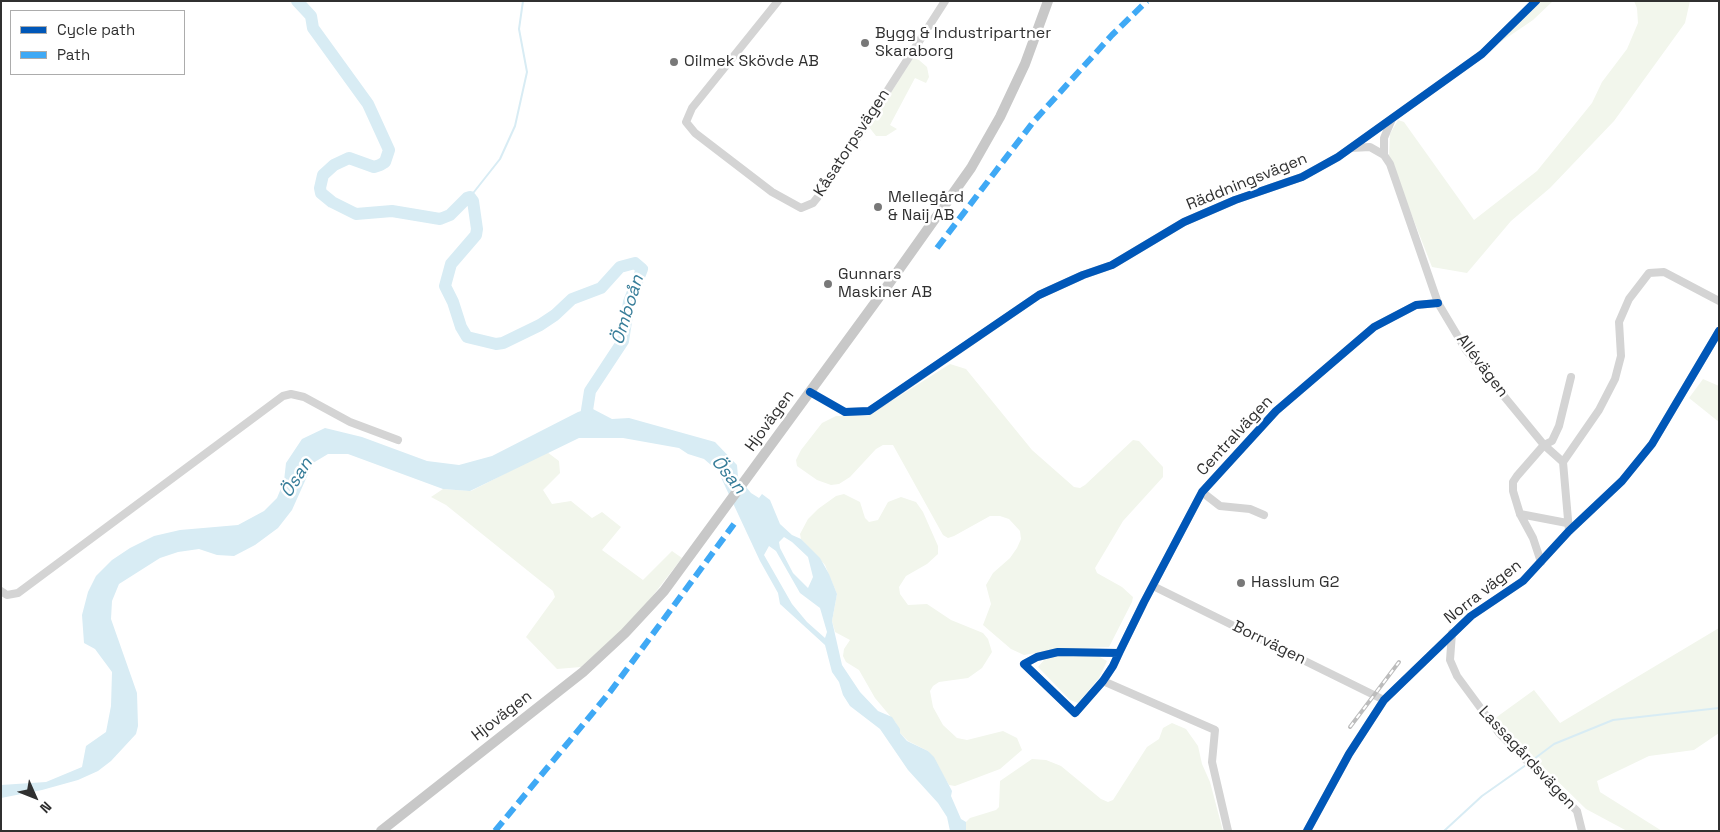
<!DOCTYPE html>
<html>
<head>
<meta charset="utf-8">
<style>
	body { margin:0 }
	#map { position:relative; width:1720px; height:832px; overflow:hidden; background:#fff; font-family:"Space Grotesk",sans-serif }
	canvas { display:block }
	.frame { position:absolute; inset:0; border:2px solid #303030; pointer-events:none }
	.legend { position:absolute; left:10px; top:10px; width:175px; height:65px; box-sizing:border-box; background:#fff; border:1px solid #acacac; margin:0; padding:6px 9px; list-style:none; font-size:15px; color:#303030 }
	.legend li { display:flex; align-items:center; gap:10px; height:25px }
	.legend b { width:25px; border:1px solid #acacac }
	.north { position:absolute; left:10px; top:772px; width:50px; height:50px; -webkit-text-stroke:4px #fff; paint-order:stroke; rotate:134deg; font-size:14px; font-weight:700; line-height:20px; text-align:center; color:#303030 }
	.north::after { content:''; display:block; margin:auto; width:18px; height:22px; background:#303030; clip-path:polygon(50% 0,100% 100%,50% 72%,0 100%) }
</style>
</head>
<body>
<div id="map">
<canvas width="1720" height="832"></canvas>
<div class="frame"></div>
<ul class="legend">
<li><b style="height:6px;background:#0057b8"></b>Cycle path</li>
<li><b style="height:6px;background:#3fa9f5"></b>Path</li>
</ul>
<div class="north">N</div>
</div>
<script>
const g = document.querySelector('canvas').getContext('2d');
g.lineJoin = 'round';
function paint(path, color) { g.fillStyle = color; g.fill(path, 'evenodd'); }
const shape = rows => new Path2D(rows.map(r => 'M' + r).join(''));
function trace(path, color, width, dash) { g.strokeStyle = color; g.lineWidth = width; g.lineCap = dash ? 'butt' : 'round'; g.setLineDash(dash || []); g.stroke(path); }
function label(font, color, halo, rows, align = 'center') {
  g.font = font + ' "Space Grotesk",sans-serif'; g.lineWidth = 5; g.setLineDash([]); g.textBaseline = 'middle'; g.strokeStyle = halo; g.fillStyle = color; for (const [text, x, y, turn = 0] of rows) {
    g.save(); g.translate(x, y); g.rotate((+turn || 0) * Math.PI / 180); g.textAlign = isNaN(turn) ? turn : align; if (halo) g.strokeText(text, 0, 0); g.fillText(text, 0, 0); g.restore();
  }
}
paint(shape([
	[1538,1,1553,1,1533,20,1499,43],
	[1634,1,1690,1,1685,23,1614,121,1550,188,1511,221,1467,273,1432,267,1389,157,1390,134,1398,120,1404,122,1474,220,1537,171,1592,103,1602,82,1627,49,1638,23,1637,8],
	[913,58,919,60,927,67,929,77,926,83,915,78,890,125,897,129,886,136,876,136,869,127],
	[950,364,966,369,1032,450,1074,487,1080,488,1085,485,1133,440,1139,441,1163,467,1163,477,1123,521,1095,568,1097,573,1122,587,1133,597,1132,602,1109,647,1058,649,1024,655,1011,649,983,625,991,604,986,585,993,573,1010,558,1017,548,1021,539,1020,531,1009,519,1000,516,990,516,954,536,948,538,943,535,893,445,883,445,876,449,850,477,839,484,831,485,817,480,797,466,796,460,801,450,822,423,836,416,868,416],
	[1703,379,1719,386,1719,422,1689,398],
	[547,452,559,461,560,473,543,490,552,504,571,501,592,518,602,512,621,527,602,550,643,580,672,551,682,558,651,598,624,628,581,667,557,669,526,637,555,597,553,591,446,505,431,497,443,489,471,491],
	[844,494,860,502,865,518,869,522,878,520,888,502,901,497,916,502,923,512,938,546,938,554,927,564,906,576,899,587,900,594,908,605,927,604,951,620,983,633,988,639,992,652,982,668,968,678,939,682,933,686,930,691,933,707,943,725,957,738,967,740,1003,731,1017,738,1022,750,1000,769,955,786,949,785,928,751,908,741,900,733,896,723,875,698,859,670,846,662,843,656,844,649,850,640,835,632,832,621,837,594,825,565,801,539,800,534,808,519,818,509,836,496],
	[1719,628,1719,733,1694,750,1649,756,1597,781,1600,792,1662,831,1627,831,1586,809,1494,719,1534,690,1560,723],
	[1058,656,1098,656,1107,661,1099,678,1078,703,1070,700,1038,667,1044,660],
	[1172,723,1186,729,1198,746,1202,764,1210,782,1223,831,966,831,966,822,970,818,996,810,999,807,1000,781,1032,759,1046,760,1061,766,1101,799,1108,802,1113,800,1147,747,1159,739,1163,728]
]), '#f2f6ec');
paint(shape([
	[591,408,612,419,629,418,715,442,737,465,738,477,751,493,759,498,762,494,770,500,780,524,792,535,801,539,820,558,829,574,837,594,832,621,842,665,860,692,878,711,892,717,900,729,900,733,907,741,928,751,934,757,952,791,951,796,961,819,966,822,966,831,950,831,947,817,938,803,908,770,880,729,850,706,843,695,839,682,832,672,825,645,780,604,778,593,760,561,718,471,704,459,688,454,679,448,623,438,579,438,470,491,443,489,348,454,328,454,313,463,292,510,278,528,255,545,234,556,217,555,199,549,178,552,160,558,119,584,112,601,111,619,137,693,138,726,136,734,111,761,98,771,78,780,42,790,1,798,1,785,46,782,82,767,86,746,106,732,111,706,112,672,95,649,84,643,82,615,88,592,96,576,112,560,130,548,154,536,180,530,238,525,264,511,277,498,284,481,286,463,302,439,325,428,362,437,427,461,459,465,492,456,578,412],
	[784,537,792,542,808,557,813,577,808,588,793,573,780,548,779,542],
	[769,546,776,551,800,593,820,608,827,632,825,638,807,622,792,604,764,555]
]), '#d8ecf4');
trace(shape([
	[470,197,500,159,515,126,527,72,519,29,523,1],
	[1530,762,1554,744,1613,720,1719,708],
	[1444,831,1482,796,1526,765]
]), '#d8ecf4', 2);
trace(shape([
	[297,1,311,16,313,28,368,104,389,150,385,162,380,165,374,167,349,158,334,165,323,175,320,188,321,193,332,202,356,214,392,211,440,219,450,215,467,198,470,197,473,201,477,229,476,235,451,264,445,286,453,302,461,327,467,337,496,344,503,343,540,325,555,315,572,299,601,288,620,267,635,263,642,269,629,302,623,341,590,391,585,423]
]), '#d8ecf4', 12);
trace(shape([
	[778,1,692,108,686,122,695,133,772,192,801,208,813,203,825,188,945,1],
	[1351,148,1370,147,1384,155,1390,164,1438,303,1466,350,1544,445,1517,476,1513,482,1513,491,1520,514,1533,538,1541,562],
	[1384,155,1384,138,1392,119],
	[845,412,869,411,880,404,1039,295,1083,275,1112,265,1184,222,1235,200,1302,177,1338,157,1482,54,1536,1],
	[1563,462,1599,410,1615,379,1621,356,1619,322,1629,299,1649,273,1664,272,1719,301],
	[1202,492,1220,506,1250,509,1264,515],
	[1520,514,1567,523],
	[1569,531,1563,462,1544,445,1552,441,1559,426,1571,377],
	[1153,586,1384,700],
	[1,591,7,595,18,593,283,396,291,394,304,397,350,422,398,440],
	[1452,633,1450,660,1457,676,1499,733,1577,811,1582,831],
	[1119,653,1058,652,1037,657,1024,664,1075,713,1103,681,1113,666,1119,653,1144,602,1202,492,1276,411,1374,327,1416,305,1438,303],
	[1103,681,1215,730,1212,762,1228,831],
	[1307,831,1349,754,1384,700,1471,616,1523,581,1569,531,1622,481,1652,444,1719,331]
]), '#d4d4d4', 8);
trace(shape([
	[381,831,583,672,625,633,664,591,888,285,971,168,1000,117,1025,64,1048,1]
]), '#c8c8c8', 10);
const rail = shape([
	[1350,727,1399,662]
]);
trace(rail, '#bcbcbc', 4);
trace(rail, '#fff', 2, [5.5]);
trace(shape([
	[937,248,1034,121,1112,35,1147,1],
	[495,831,610,692,734,524]
]), '#3fa9f5', 6, [12, 6]);
trace(shape([
	[810,392,845,412,869,411,1039,295,1083,275,1112,265,1184,222,1235,200,1302,177,1338,157,1482,54,1536,1],
	[1119,653,1058,652,1037,657,1024,664,1075,713,1103,681,1113,666,1119,653,1144,602,1202,492,1276,411,1374,327,1416,305,1438,303],
	[1307,831,1349,754,1384,700,1471,616,1523,581,1569,531,1622,481,1652,444,1719,331]
]), '#0057b8', 8);
for (const [x, y, r, color] of [
	[865,43,5,"#787878"],
	[674,62,5,"#787878"],
	[878,207,5,"#787878"],
	[828,284,5,"#787878"],
	[1241,583,5,"#787878"]
]) { const dot = new Path2D(); dot.arc(x, y, r, 0, 2 * Math.PI); g.fillStyle = color; g.fill(dot); trace(dot, '#fff', 2); }
label('16px', '#303030', '#fff', [
	["Bygg & Industripartner",875,34],
	["Skaraborg",875,52],
	["Oilmek Skövde AB",684,62],
	["Mellegård",888,198],
	["& Naij AB",888,216],
	["Gunnars",838,275],
	["Maskiner AB",838,293],
	["Hasslum G2",1251,583]
], 'left');
label('16px', '#303030', '#fff', [
	["Kåsatorpsvägen",852,143,-57],
	["Räddningsvägen",1247,182,-22],
	["Allévägen",1482,366,53],
	["Hjovägen",770,421,-54],
	["Centralvägen",1235,436,-47],
	["Norra vägen",1483,592,-38],
	["Borrvägen",1269,643,26],
	["Hjovägen",502,716,-38],
	["Lassagårdsvägen",1527,758,47]
]);
label('italic 18px', '#377d99', '#fff', [
	["Ömboån",628,310,-73],
	["Ösan",728,475,51],
	["Ösan",297,478,-58]
]);
</script>
</body>
</html>
